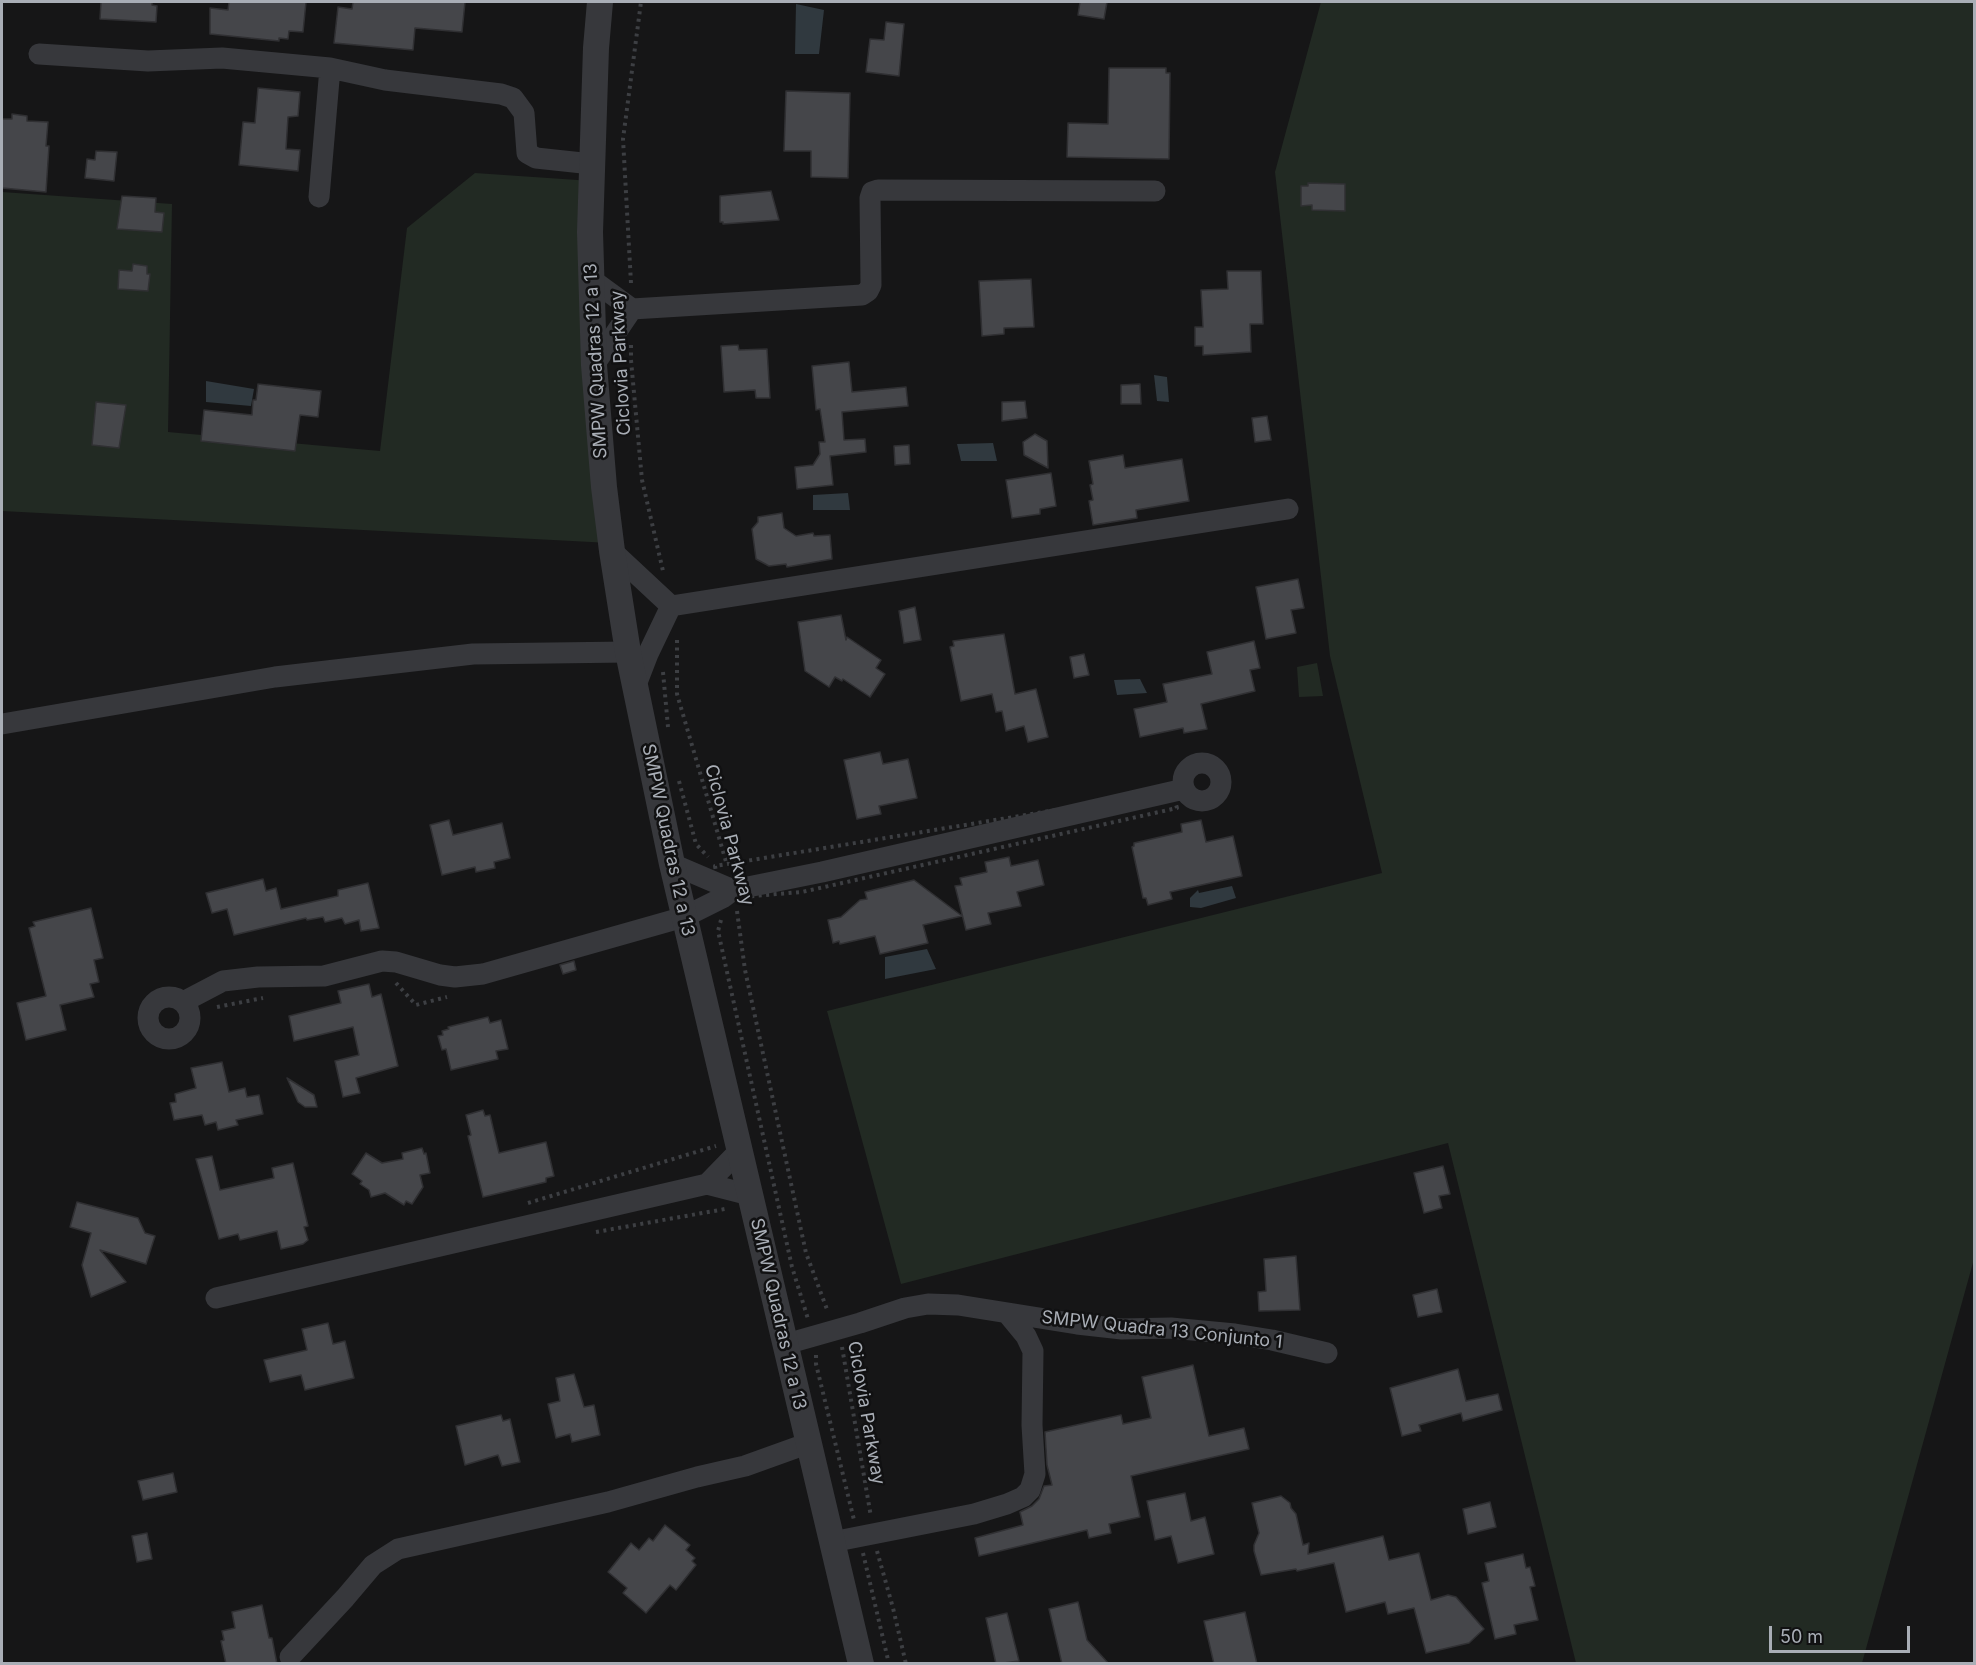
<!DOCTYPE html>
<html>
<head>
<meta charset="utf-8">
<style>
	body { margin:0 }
	#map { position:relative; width:1976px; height:1665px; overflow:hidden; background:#161617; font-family:Inter,sans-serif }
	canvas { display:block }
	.frame { position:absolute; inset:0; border:3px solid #a9aeb6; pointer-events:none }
	.scale { position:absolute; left:1769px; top:1626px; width:141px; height:27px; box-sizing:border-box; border:3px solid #a9aeb6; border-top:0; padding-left:8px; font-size:18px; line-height:21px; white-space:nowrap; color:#a9aeb6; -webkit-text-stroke:4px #111112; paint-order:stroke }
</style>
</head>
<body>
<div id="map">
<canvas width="1976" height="1665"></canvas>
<div class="frame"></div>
<div class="scale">50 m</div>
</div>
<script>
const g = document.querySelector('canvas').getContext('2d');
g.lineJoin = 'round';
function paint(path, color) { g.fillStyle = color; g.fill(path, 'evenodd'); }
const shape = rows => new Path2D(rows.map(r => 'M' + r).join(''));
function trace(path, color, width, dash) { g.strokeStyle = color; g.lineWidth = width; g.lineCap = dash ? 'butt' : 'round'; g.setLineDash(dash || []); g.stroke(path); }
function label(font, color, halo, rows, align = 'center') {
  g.font = font + ' Inter,sans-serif'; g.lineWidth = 5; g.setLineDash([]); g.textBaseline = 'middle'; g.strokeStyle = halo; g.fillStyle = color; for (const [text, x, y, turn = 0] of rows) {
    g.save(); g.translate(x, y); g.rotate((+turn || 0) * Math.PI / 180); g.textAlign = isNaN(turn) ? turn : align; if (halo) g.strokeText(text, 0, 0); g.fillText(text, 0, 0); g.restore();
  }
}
paint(shape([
	[1321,2,1974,2,1974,1259,1862,1663,1576,1663,1448,1143,901,1284,827,1011,1382,873,1330,656,1275,172],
	[475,173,592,181,610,543,2,511,2,192,172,204,168,432,380,451,407,228],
	[1317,663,1323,696,1299,697,1297,667]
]), '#222a23');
paint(shape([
	[796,4,824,10,819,54,795,54],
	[1154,375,1167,377,1169,402,1157,401],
	[206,381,254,389,251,406,206,402],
	[993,443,997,461,961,461,957,444],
	[848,493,850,510,813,510,813,495],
	[1140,679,1147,693,1117,695,1114,680],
	[1232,886,1236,898,1201,908,1190,907,1190,898,1198,890,1199,893],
	[927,949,936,969,885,979,885,957]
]), '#30393f');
const building = shape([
	[101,2,152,2,152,5,157,6,156,22,100,19,101,2],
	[229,2,306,2,303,32,289,31,288,39,279,38,279,41,210,34,210,8,228,10,229,2],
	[353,2,465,2,462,32,415,28,413,50,334,43,338,7,352,9,353,2],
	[1080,2,1107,2,1104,19,1078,15,1080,2],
	[886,22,904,24,899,76,866,72,870,39,884,40,886,22],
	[1109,68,1166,68,1166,73,1170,73,1169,159,1067,157,1068,123,1108,124,1109,68],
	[258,88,300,92,298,116,288,117,286,149,300,150,298,171,239,165,243,122,255,123,258,88],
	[786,91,850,93,848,178,811,177,811,151,784,151,786,91],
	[12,114,27,116,27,121,48,122,46,146,49,146,46,192,2,188,2,119,12,119,12,114],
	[96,151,117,152,114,181,85,178,87,159,95,160,96,151],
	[1308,183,1345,184,1345,211,1312,210,1312,205,1301,206,1301,186,1308,186,1308,183],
	[771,191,779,220,723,224,723,222,720,222,720,196,771,191],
	[122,196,156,198,155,212,164,213,162,232,117,229,122,196],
	[133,264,147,266,147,274,150,274,148,291,118,289,119,270,132,271,133,264],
	[1227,271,1261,271,1263,324,1250,324,1251,352,1203,355,1203,346,1195,346,1195,327,1203,327,1201,290,1228,289,1227,271],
	[1031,279,1034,327,1004,328,1004,334,982,336,979,281,1031,279],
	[738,345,739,350,767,349,770,398,756,398,755,390,724,392,721,346,738,345],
	[849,362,852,392,906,387,908,406,842,412,844,440,865,439,866,452,830,456,833,485,797,489,795,467,813,465,820,454,819,442,825,442,820,409,816,410,812,366,849,362],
	[258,384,321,391,318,417,300,415,295,451,201,441,204,410,252,415,253,400,256,400,258,384],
	[1140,384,1141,404,1121,404,1121,385,1140,384],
	[1025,401,1027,418,1002,421,1002,402,1025,401],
	[96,402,126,405,119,448,92,445,96,402],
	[1267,416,1271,440,1255,442,1252,418,1267,416],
	[1035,434,1047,441,1048,468,1024,455,1023,442,1035,434],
	[909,445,910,464,895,465,894,446,909,445],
	[1123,455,1125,468,1182,459,1189,501,1136,510,1137,518,1093,525,1089,501,1093,500,1090,485,1093,484,1089,461,1123,455],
	[1051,473,1056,506,1040,509,1040,514,1012,518,1006,480,1051,473],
	[782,513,784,528,796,536,813,533,814,536,830,535,832,559,787,567,786,564,769,566,756,559,752,529,758,522,758,517,782,513],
	[1298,579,1304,608,1291,610,1296,633,1266,639,1256,587,1298,579],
	[915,607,921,640,904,643,899,611,915,607],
	[841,615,846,640,847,637,881,660,876,668,885,674,870,697,843,679,842,681,835,677,829,687,805,671,798,622,841,615],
	[1004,634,1015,694,1036,689,1048,737,1028,742,1024,726,1006,731,1002,711,996,712,992,694,961,701,950,647,954,646,953,641,1004,634],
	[1254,641,1260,668,1250,670,1255,691,1201,704,1207,729,1184,733,1183,728,1140,737,1134,709,1167,702,1163,684,1212,674,1207,652,1254,641],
	[1084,654,1089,675,1074,678,1070,657,1084,654],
	[880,752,883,764,908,759,917,798,879,806,881,814,857,819,844,760,880,752],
	[449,820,453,835,502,823,510,858,494,862,495,868,476,872,475,867,442,875,430,825,449,820],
	[1201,820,1206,842,1233,836,1242,876,1170,892,1172,899,1148,905,1146,898,1143,898,1132,847,1134,846,1134,843,1182,832,1181,824,1201,820],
	[1009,857,1011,866,1038,860,1044,885,1017,892,1021,906,988,913,991,924,966,930,955,886,962,885,960,878,987,872,985,862,1009,857],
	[263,879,266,891,276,888,281,909,338,896,338,890,368,883,379,928,361,931,359,920,345,924,342,918,325,922,323,917,307,920,306,918,234,935,227,909,212,913,206,893,263,879],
	[914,880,962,916,923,925,928,943,880,954,875,936,840,944,839,941,833,943,828,920,841,917,860,900,867,899,865,892,914,880],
	[91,908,103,958,94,960,99,982,90,984,94,997,60,1005,66,1030,26,1040,17,1003,46,996,29,928,35,926,33,922,91,908],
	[574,961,576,970,563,974,560,965,574,961],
	[369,984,372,997,381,994,398,1066,356,1078,360,1093,343,1097,335,1061,359,1055,353,1027,294,1041,289,1016,341,1003,338,991,369,984],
	[488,1017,490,1023,501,1020,508,1049,496,1051,498,1059,451,1070,446,1049,442,1050,438,1036,443,1035,442,1031,449,1029,448,1027,488,1017],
	[222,1062,229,1092,245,1088,247,1097,259,1095,263,1114,236,1120,238,1125,218,1130,216,1122,205,1125,202,1115,174,1120,170,1103,176,1102,175,1094,196,1088,191,1068,222,1062],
	[287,1078,314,1095,317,1107,305,1107,298,1102,287,1078],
	[483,1110,485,1116,490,1115,499,1153,546,1142,554,1176,546,1178,546,1182,483,1197,468,1136,471,1135,466,1115,483,1110],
	[422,1148,424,1154,426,1153,430,1173,420,1175,423,1187,412,1204,406,1201,404,1205,385,1193,371,1197,369,1190,360,1184,362,1181,352,1174,366,1153,382,1163,403,1159,402,1153,422,1148],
	[212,1156,220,1190,274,1178,272,1168,293,1163,308,1226,304,1227,308,1240,303,1244,281,1249,277,1231,240,1240,238,1234,219,1239,196,1159,212,1156],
	[1443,1166,1450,1194,1439,1196,1442,1208,1424,1213,1414,1173,1443,1166],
	[77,1202,138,1218,145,1233,155,1236,146,1264,100,1250,126,1282,91,1297,82,1265,91,1233,70,1227,77,1202],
	[1296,1256,1300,1310,1259,1311,1258,1292,1266,1291,1264,1259,1296,1256],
	[1437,1289,1442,1312,1418,1317,1413,1295,1437,1289],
	[328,1323,333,1344,345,1341,354,1378,305,1390,301,1375,270,1382,264,1360,307,1350,302,1329,328,1323],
	[1193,1365,1209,1436,1244,1428,1249,1449,1131,1476,1140,1517,1109,1524,1111,1533,1089,1538,1087,1530,979,1556,975,1538,1023,1525,1020,1512,1032,1506,1039,1499,1044,1486,1052,1485,1047,1465,1045,1432,1121,1415,1123,1424,1151,1418,1142,1377,1193,1365],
	[1458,1369,1466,1401,1498,1394,1502,1410,1463,1421,1461,1413,1419,1425,1421,1431,1402,1436,1390,1388,1458,1369],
	[574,1374,584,1407,594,1405,600,1435,572,1442,570,1434,556,1438,548,1404,560,1401,556,1378,574,1374],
	[501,1415,503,1421,510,1419,520,1462,502,1466,498,1455,465,1465,456,1426,501,1415],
	[173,1473,177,1492,143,1500,138,1481,173,1473],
	[1185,1493,1191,1521,1205,1517,1214,1554,1178,1563,1171,1536,1155,1540,1147,1501,1185,1493],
	[1281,1496,1290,1503,1291,1508,1296,1514,1303,1545,1309,1543,1308,1554,1383,1536,1389,1560,1419,1553,1431,1600,1448,1595,1456,1597,1484,1629,1469,1643,1426,1653,1414,1608,1388,1614,1385,1602,1346,1612,1334,1563,1297,1571,1296,1569,1261,1575,1254,1551,1254,1545,1259,1533,1252,1503,1281,1496],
	[1490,1502,1496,1527,1468,1534,1463,1509,1490,1502],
	[665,1525,690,1545,686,1550,695,1558,692,1561,696,1565,676,1590,670,1585,646,1613,623,1593,627,1588,608,1572,631,1543,639,1550,649,1538,653,1541,665,1525],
	[147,1533,152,1559,137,1562,132,1536,147,1533],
	[1523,1554,1526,1568,1530,1567,1535,1586,1530,1587,1538,1620,1514,1625,1516,1634,1495,1639,1482,1583,1489,1581,1485,1563,1523,1554],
	[1078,1602,1087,1640,1109,1664,1062,1664,1049,1609,1078,1602],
	[262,1605,269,1638,272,1638,277,1664,226,1664,221,1641,224,1640,222,1631,235,1628,232,1612,262,1605],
	[1245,1612,1257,1664,1214,1664,1204,1621,1245,1612],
	[1007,1613,1019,1661,996,1664,986,1618,1007,1613]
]);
paint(building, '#45464a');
trace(building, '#303033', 1.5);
trace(shape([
	[631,283,623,139,641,2],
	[631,345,631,360,642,480,663,571],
	[677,640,677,694,727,865],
	[663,672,668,727],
	[679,781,696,844,708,857],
	[1172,791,1177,808,802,892,729,898,724,897,718,883,715,866,1172,791],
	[737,911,745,970,806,1253,828,1312],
	[721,920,718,931,792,1267,808,1319],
	[396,983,416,1005,447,997],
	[217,1007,263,998],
	[528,1203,716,1146],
	[596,1232,725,1209],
	[842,1347,871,1517],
	[816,1355,816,1364,854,1520],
	[877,1551,893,1608,906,1664],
	[863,1553,889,1664]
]), '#3d3f43', 4, [3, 4.5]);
trace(shape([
	[39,54,148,61,222,58,330,68,385,80,501,94,513,98,524,113,527,153,536,158,592,164],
	[319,197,330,68],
	[591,279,632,309,862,295,868,291,871,285,870,198,872,192,878,190,1155,191],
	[594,365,632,309],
	[612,551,671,606],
	[671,606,1288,509],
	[636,685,648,654,671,606],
	[2,724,275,677,473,654,628,652],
	'1183 782a19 19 0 1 1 38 0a19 19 0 1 1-38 0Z',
	[672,864,733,890],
	'148 1018a21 21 0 1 1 42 0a21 21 0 1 1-42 0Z',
	[183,1002,223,981,258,977,324,976,382,961,396,962,440,975,455,977,483,974,684,917,724,897,733,890,822,872,1184,789],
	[707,1184,740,1150],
	[216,1298,707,1184,750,1195],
	[786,1344,860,1323,905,1308,928,1304,958,1305,1077,1324,1122,1329,1171,1328,1235,1334,1272,1340,1327,1353],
	[832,1542,974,1514,1007,1504,1023,1497,1030,1490,1035,1474,1032,1425,1033,1351,1026,1336,1007,1313],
	[290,1657,345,1598,373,1565,398,1549,608,1502,697,1477,745,1466,809,1443]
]), '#37383c', 21);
trace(shape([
	[600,2,596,48,590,232,594,365,604,487,612,551,628,652,672,864,861,1664]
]), '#37383c', 26);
label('18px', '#a9aeb6', '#111112', [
	["SMPW Quadras 12 a 13",596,361,-93],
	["Ciclovia Parkway",621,363,-93],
	["Ciclovia Parkway",729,835,75],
	["SMPW Quadras 12 a 13",668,840,78],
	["SMPW Quadras 12 a 13",778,1314,77],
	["SMPW Quadra 13 Conjunto 1",1162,1330,6],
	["Ciclovia Parkway",866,1413,80]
]);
</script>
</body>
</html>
